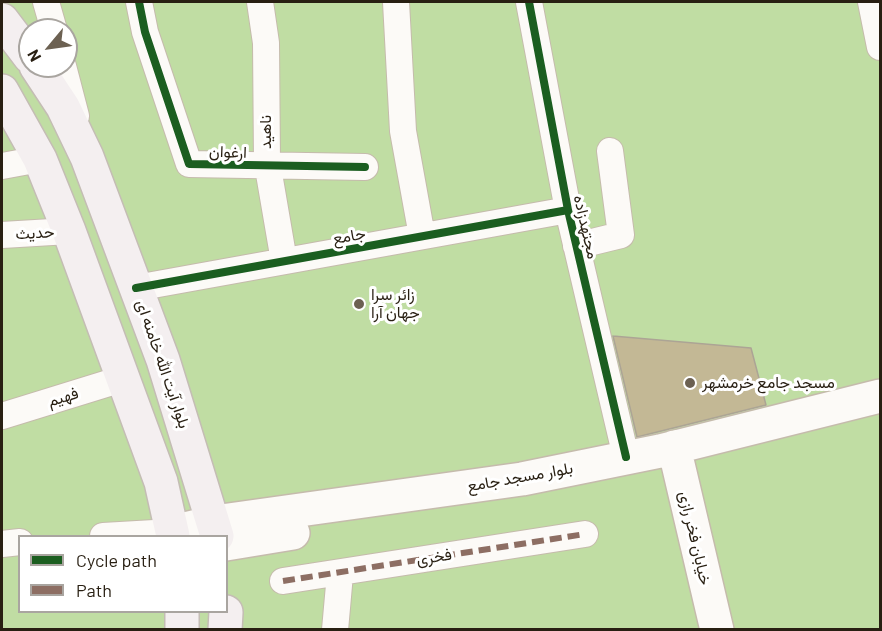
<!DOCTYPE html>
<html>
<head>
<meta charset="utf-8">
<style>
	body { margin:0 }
	#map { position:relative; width:882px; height:631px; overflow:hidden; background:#e9dcc9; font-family:Barlow,sans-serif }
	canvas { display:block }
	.frame { position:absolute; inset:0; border:3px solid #281f12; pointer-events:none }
	.legend { position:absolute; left:18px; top:535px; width:210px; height:78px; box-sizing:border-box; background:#fff; border:2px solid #a9a5a0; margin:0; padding:8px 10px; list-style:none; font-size:18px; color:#281f12 }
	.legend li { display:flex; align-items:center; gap:12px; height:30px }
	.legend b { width:30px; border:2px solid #a9a5a0 }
	.north { position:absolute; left:18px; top:18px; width:60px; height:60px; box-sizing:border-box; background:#fff; border:2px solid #a9a5a0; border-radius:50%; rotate:241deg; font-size:16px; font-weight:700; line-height:24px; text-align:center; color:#281f12 }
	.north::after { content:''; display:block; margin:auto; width:21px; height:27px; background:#6c6152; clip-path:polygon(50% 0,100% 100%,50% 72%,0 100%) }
</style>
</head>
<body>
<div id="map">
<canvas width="882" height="631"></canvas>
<div class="frame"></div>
<ul class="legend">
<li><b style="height:8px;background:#1b5e20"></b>Cycle path</li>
<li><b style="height:8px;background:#8d6e63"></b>Path</li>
</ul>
<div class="north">N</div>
</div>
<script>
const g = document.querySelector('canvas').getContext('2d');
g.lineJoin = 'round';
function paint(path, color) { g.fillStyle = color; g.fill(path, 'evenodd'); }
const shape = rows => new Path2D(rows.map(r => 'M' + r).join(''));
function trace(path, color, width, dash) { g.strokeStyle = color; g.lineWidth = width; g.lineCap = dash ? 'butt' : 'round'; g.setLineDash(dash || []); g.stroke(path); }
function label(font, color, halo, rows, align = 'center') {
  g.font = font + ' Barlow,Vazirmatn,sans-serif'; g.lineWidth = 6; g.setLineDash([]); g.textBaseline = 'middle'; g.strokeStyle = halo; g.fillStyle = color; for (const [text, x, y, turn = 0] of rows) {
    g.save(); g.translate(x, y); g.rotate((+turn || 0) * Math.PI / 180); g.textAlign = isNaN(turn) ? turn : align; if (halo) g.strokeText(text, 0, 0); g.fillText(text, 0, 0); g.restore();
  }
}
paint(shape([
	[2,2,880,2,880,629,2,629],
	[30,30,66,30,66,66,30,66],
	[20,536,226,536,226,612,20,612]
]), '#c0dda3');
const building = shape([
	[613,336,751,348,766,405,637,437,613,336]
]);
paint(building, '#c3b895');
trace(building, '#aca495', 1.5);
const minor = shape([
	[46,2,54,30],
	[139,2,145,32,189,164,365,167],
	[260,2,266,43,267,162,284,261],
	[396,2,403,131,422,236],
	[529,2,568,210,626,457],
	[871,2,880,47],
	[63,66,76,116],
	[2,166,40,159],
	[2,235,69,231],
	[576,246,621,235,610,151],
	[136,288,568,210],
	[2,416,125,378],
	[103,536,172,532],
	[2,544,20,542],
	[283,581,585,534],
	[335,630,340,574]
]);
const secondary = shape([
	[674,447,717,630],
	[172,532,214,522,522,479,660,451,880,396],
	[226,544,293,533]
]);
const primary = shape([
	[2,20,30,57],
	[36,66,63,107,87,157,163,360,217,536],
	[2,91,40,159,69,231,161,482,173,536],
	[182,612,182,630],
	[225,630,226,612]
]);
trace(minor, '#c5bbac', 28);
trace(secondary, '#c5bbac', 36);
trace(primary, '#c4bdb4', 36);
trace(minor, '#fcfaf7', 26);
trace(secondary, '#fcfaf7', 33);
trace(primary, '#f4eff0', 33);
trace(shape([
	[283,581,585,534]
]), '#8d6e63', 6, [12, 6]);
trace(shape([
	[139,2,145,32,189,164,365,167],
	[529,2,568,210,626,457],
	[136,288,568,210]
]), '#1b5e20', 8);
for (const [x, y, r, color] of [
	[359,304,6,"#6c6152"],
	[690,383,6,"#6c6152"]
]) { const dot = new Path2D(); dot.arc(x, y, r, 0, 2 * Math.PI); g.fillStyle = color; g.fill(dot); trace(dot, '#fff', 2); }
label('16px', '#281f12', '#fff', [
	["ناهید",266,132,-90],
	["ارغوان",228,152,2],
	["مجتهدزاده",586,227,77],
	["حدیث",35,233,-3],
	["جامع",349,236,-10],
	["بلوار آیت الله خامنه ای",163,364,71],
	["فهیم",63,397,-17],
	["بلوار مسجد جامع",520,477,-10],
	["خیابان فخر رازی",695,538,77],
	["فخری",434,557,-9]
]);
label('16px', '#281f12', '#fff', [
	["زائر سرا",371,295],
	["جهان آرا",371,313],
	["مسجد جامع خرمشهر",702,383]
], 'left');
</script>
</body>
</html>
